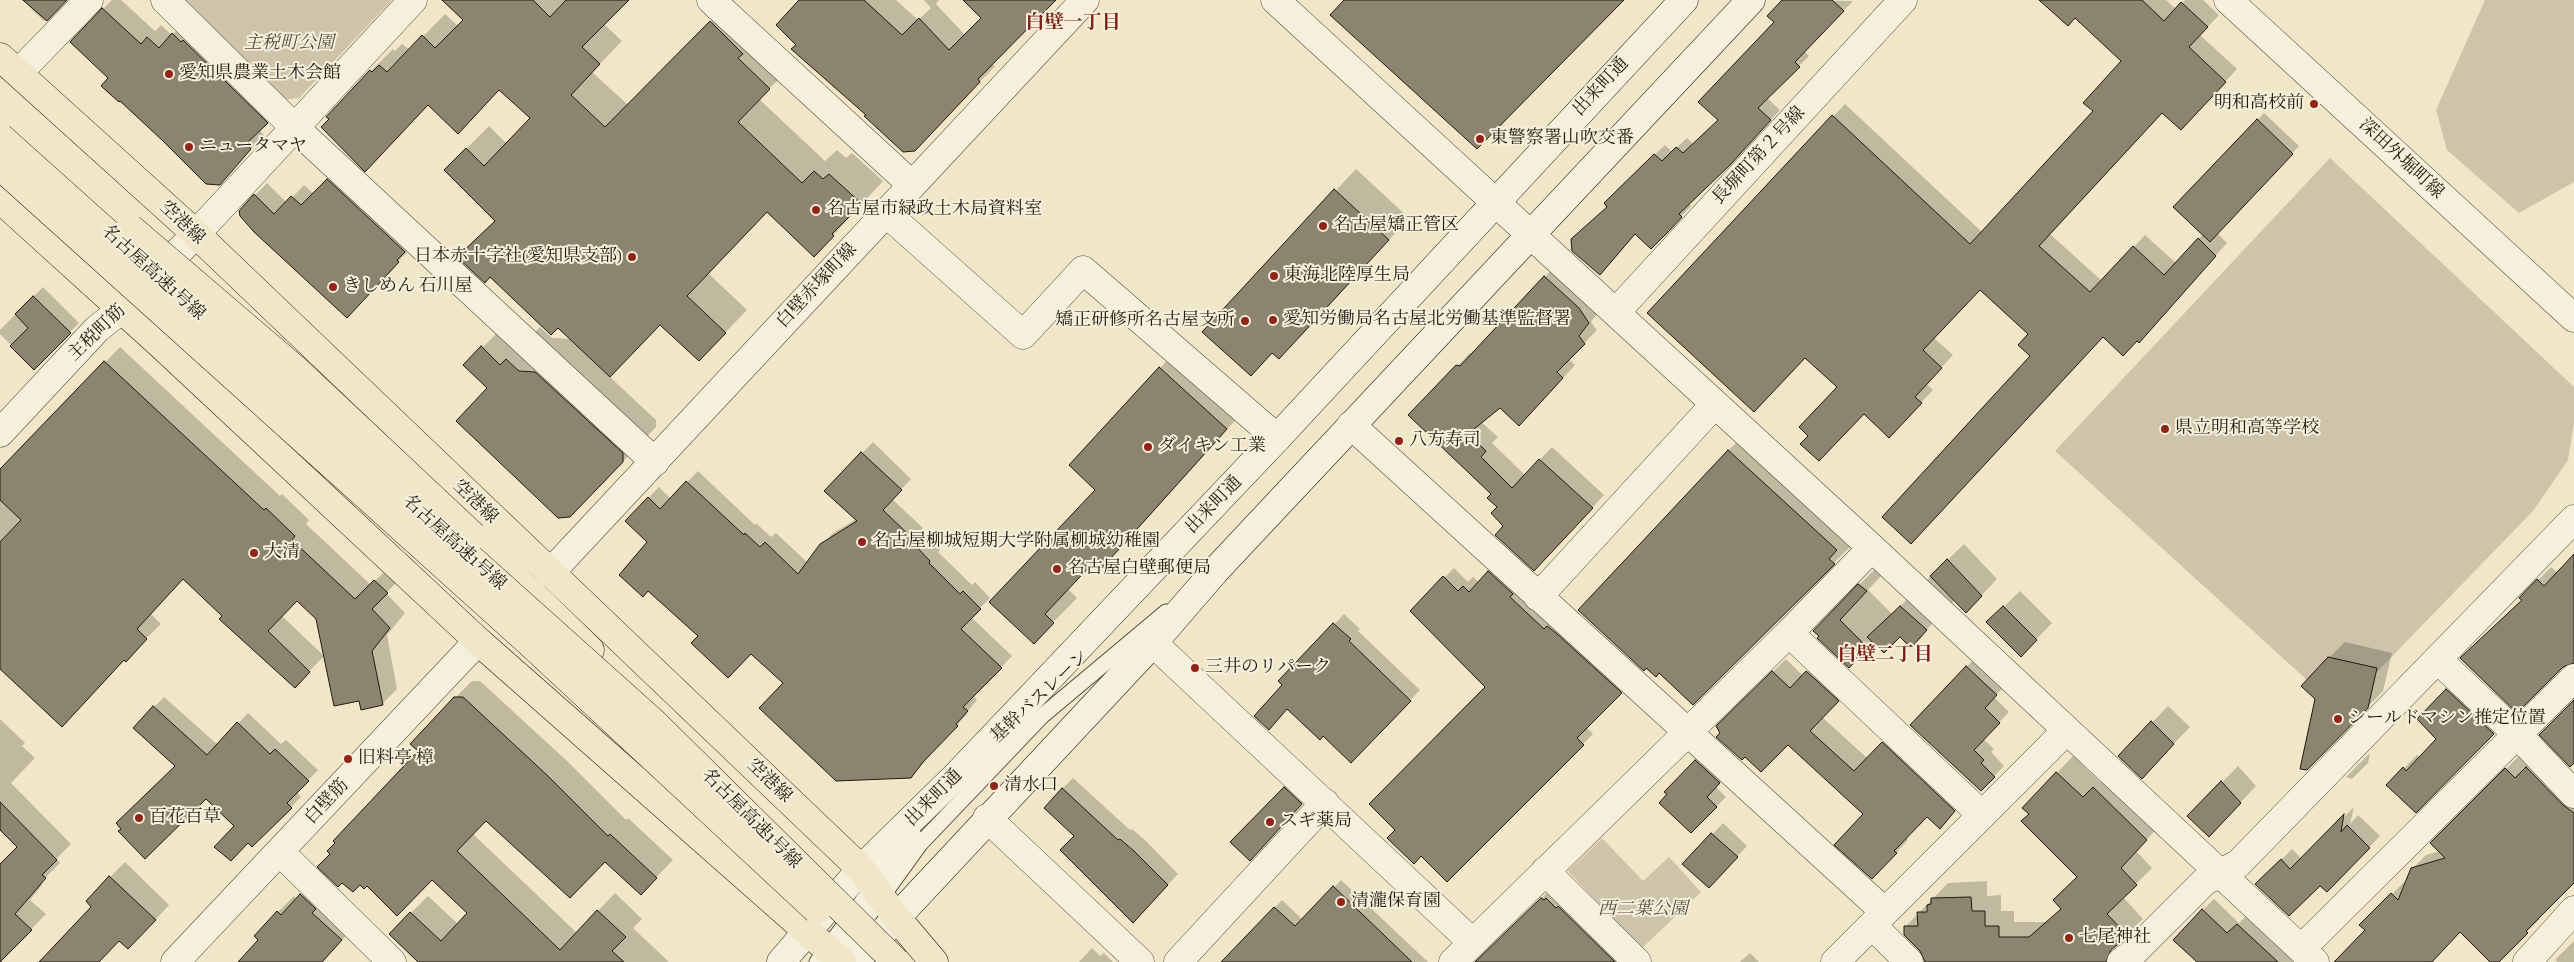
<!DOCTYPE html>
<html>
<head>
<meta charset="utf-8">
<style>
	body { margin:0 }
	canvas { display:block; background:#f0e7c8 }
</style>
</head>
<body>
<canvas width="2574" height="962"></canvas>
<script>
const g = document.querySelector('canvas').getContext('2d');
g.lineJoin = 'round';
function paint(path, color) { g.fillStyle = color; g.fill(path, 'evenodd'); }
const shape = rows => new Path2D(rows.map(r => 'M' + r).join(''));
function trace(path, color, width, dash) { g.strokeStyle = color; g.lineWidth = width; g.lineCap = dash ? 'butt' : 'round'; g.setLineDash(dash || []); g.stroke(path); }
function label(font, color, halo, rows, align = 'center') {
  g.font = font + ' Alegreya,"Noto Serif JP",serif'; g.lineWidth = 4; g.setLineDash([]); g.textBaseline = 'middle'; g.strokeStyle = halo; g.fillStyle = color; for (const [text, x, y, turn = 0] of rows) {
    g.save(); g.translate(x, y); g.rotate((+turn || 0) * Math.PI / 180); g.textAlign = isNaN(turn) ? turn : align; if (halo) g.strokeText(text, 0, 0); g.fillText(text, 0, 0); g.restore();
  }
}
paint(shape([
	[182,0,392,0,299,98,283,100],
	[2485,0,2574,0,2574,182,2519,213,2447,150,2436,110],
	[2330,158,2574,387,2574,422,2568,460,2533,511,2340,710,2055,451],
	[1602,838,1643,881,1669,857,1701,892,1641,949,1568,871]
]), '#cdc4a9');
paint(shape([
	[22,0,65,0,44,21],
	[112,0,121,0,155,31,161,25,172,35,187,20,280,109,259,130,264,135,220,184,110,78,103,9],
	[444,0,627,0,604,24,622,41,592,72,628,105,733,0,764,31,792,66,759,99,825,161,837,150,846,158,852,153,883,181,814,256,768,211,708,273,747,310,721,337,661,323,609,376,656,420,656,427,604,481,489,388,465,365,516,314,535,332,540,327,552,338,571,339,496,220,445,170,489,126,507,144,531,118,500,89,429,104,371,71,393,49,395,51,402,44,410,50,445,14,458,26,465,20],
	[801,0,896,0,918,20,931,8,924,0,939,0,936,4,965,35,983,18,964,0,1055,0,992,64,995,66,930,134,868,115,792,49,797,44],
	[1784,0,1853,1,1804,51,1809,56,1767,98,1780,110,1740,153,1688,203,1691,206,1661,238,1636,233,1600,274,1608,206,1605,203,1665,145,1672,152,1687,138,1693,144,1719,120,1776,22],
	[2041,0,2166,0,2176,9,2185,0,2203,0,2219,15,2200,35,2237,69,2192,117,2162,112,2050,234,2102,281,2145,235,2176,263,2203,234,2174,207,2264,113,2299,146,2217,233,2227,243,2139,341,2103,336,2032,356,2030,334,1980,288,1934,338,1953,355,1926,384,1933,390,1901,424,1864,412,1809,435,1839,387,1805,356,1649,313,1845,104,1982,232,2095,111,2123,61,2075,17],
	[340,168,410,249,359,304,240,211,267,183,287,203,304,185,314,194],
	[1356,169,1409,218,1300,337,1273,352,1204,332],
	[1557,264,1601,309,1591,322,1597,330,1569,359,1575,365,1532,412,1500,406,1481,422,1498,437,1492,443,1525,475,1552,447,1604,495,1547,557,1504,526,1493,494,1410,415,1470,353,1473,354],
	[43,287,79,323,34,368,0,334,0,330],
	[1184,344,1250,404,1125,543,1101,567,1094,561,1068,589,1077,598,1034,642,991,601,1097,490,1160,368],
	[120,347,280,496,282,494,309,520,306,524,371,585,390,566,402,577,386,593,405,613,387,635,397,689,382,704,360,700,317,618,297,600,282,616,324,656,295,686,183,578,151,614,161,624,125,659,0,665,0,470],
	[1752,427,1858,539,1693,703,1728,451],
	[873,442,911,479,892,499,923,528,921,530,940,550,938,552,972,585,975,582,990,598,971,617,1012,656,973,696,977,700,966,713,967,714,911,777,784,683,751,652,699,636,649,542,626,521,659,487,671,499,698,471,755,525,756,523,771,537,776,533,808,563,832,534,856,519,825,491],
	[1964,544,1997,579,1966,612,1955,600,1911,646,1900,636,1874,642,1849,667,1819,638,1859,585,1888,556,1894,562,1868,590,1892,614],
	[2574,556,2574,662,2521,598,2551,567,2558,573],
	[1498,562,1630,682,1586,727,1593,734,1447,881,1396,830,1487,687,1412,611,1454,568,1468,582,1473,577,1479,582],
	[2020,591,2052,623,2021,655,1988,622],
	[1344,614,1360,629,1358,631,1420,690,1351,762,1323,735,1288,708,1278,718,1284,685,1280,681],
	[2345,642,2392,653,2383,691,2307,769,2317,699,2302,685],
	[1977,656,2007,684,1994,697,2009,712,1983,739,1994,749,1991,752,2004,766,1981,790,1911,725],
	[1786,659,1803,676,1820,659,1851,688,1822,717,1867,758,1895,730,1967,798,1940,827,1927,816,1906,837,1908,840,1885,865,1865,814,1788,743,1722,733,1718,729,1717,727],
	[2461,677,2507,720,2415,812,2388,785,2417,755,2420,758,2438,739,2418,719],
	[472,681,480,681,566,760,626,820,628,818,673,860,641,893,605,861,487,819,473,834,577,933,615,893,642,919,633,928,669,962,417,962,418,961,390,934,428,896,458,924,469,913,433,878,367,885,331,854,419,751,455,698],
	[164,697,218,745,248,713,281,744,286,740,318,770,297,792,301,797,252,846,236,826,176,765,154,707],
	[2168,706,2190,727,2157,761,2120,756],
	[0,719,25,743,22,746,35,758,11,783,71,844,56,859,60,863,40,883,42,885,30,900,46,914,1,960,3,962,0,962,0,866,19,847,0,829],
	[1705,751,1729,772,1716,787,1726,797,1691,832,1666,791],
	[2370,753,2368,763,2352,779,2346,777],
	[2073,756,2100,782,2109,772,2162,823,2136,851,2152,868,2123,897,2143,919,2099,962,1926,962,1926,958,1905,927,1948,883,1987,881,1987,896,2001,895,2001,911,2014,911,2014,922,2047,922,2062,908,2079,877,2024,808],
	[2519,756,2574,790,2574,882,2538,917,2540,919,2497,962,2492,962,2461,931,2431,962,2336,962,2367,930,2361,925,2405,881,2407,883,2412,869,2426,855,2440,851,2432,843],
	[2238,766,2256,786,2225,819,2189,816],
	[1295,777,1312,793,1261,849,1232,842],
	[1073,778,1130,830,1132,829,1145,840,1178,874,1144,910,1076,836,1062,789],
	[2354,807,2350,824,2358,815,2380,836,2327,890,2320,884,2257,884,2292,849,2302,859],
	[1723,823,1747,846,1719,876,1684,864],
	[125,862,169,905,143,933,120,939,98,962,48,962,93,906,110,877],
	[317,879,357,923,323,962,254,962,260,940,278,912,294,896,297,899],
	[1341,880,1428,962,1223,962,1282,900,1303,920],
	[1559,881,1649,962,1476,962],
	[2214,899,2239,923,2249,913,2296,962,2199,962,2203,910],
	[2574,941,2574,962,2558,962,2555,960],
	[1092,948,1100,956,1104,953,1113,962,1079,962],
	[1750,953,1759,962,1740,962]
]), '#0003');
const building = shape([
	[23,0,67,0,47,21,23,0],
	[442,0,533,0,550,17,566,0,629,0,582,47,600,64,571,95,605,127,710,21,743,54,738,58,770,89,738,122,802,183,814,171,823,179,829,174,862,204,832,234,834,236,814,257,767,212,687,296,726,333,699,361,660,325,610,377,558,328,551,335,490,277,485,283,457,257,495,221,444,170,466,148,484,166,530,118,499,90,458,134,428,105,365,172,321,127,329,119,326,117,370,70,372,72,379,65,387,72,422,35,435,48,463,20,442,0],
	[799,0,864,0,902,35,919,18,949,50,981,18,963,0,1056,0,978,79,980,82,915,151,903,152,864,116,866,115,791,49,796,45,776,25,799,0],
	[1344,0,1624,0,1477,149,1330,15,1344,0],
	[1782,0,1832,0,1844,11,1795,62,1800,67,1758,108,1771,120,1730,165,1679,214,1682,217,1669,231,1651,249,1635,234,1600,275,1572,251,1571,239,1607,207,1604,203,1654,154,1662,161,1676,147,1683,153,1718,120,1698,102,1774,22,1767,16,1782,0],
	[2039,0,2142,0,2164,21,2181,2,2208,27,2189,47,2226,82,2181,130,2162,113,2039,246,2090,292,2133,246,2164,275,2198,238,2216,256,2139,343,2137,341,2123,356,2103,337,1911,544,1882,517,2030,356,2018,345,2028,334,1980,290,1923,350,1942,368,1915,397,1922,403,1889,438,1864,414,1819,461,1800,444,1808,436,1799,427,1837,387,1805,358,1754,412,1647,313,1832,115,1970,244,2093,111,2083,103,2121,61,2075,18,2068,26,2039,0],
	[102,8,141,44,147,37,159,48,172,33,181,42,183,40,268,123,246,144,251,149,220,185,206,184,163,141,120,101,119,102,101,86,108,78,70,42,102,8],
	[2257,119,2293,154,2210,242,2173,207,2257,119],
	[327,179,405,252,397,260,399,262,347,318,254,232,240,216,239,211,254,194,274,214,291,196,301,205,327,179],
	[1334,189,1389,240,1279,359,1272,353,1251,376,1202,332,1334,189],
	[1544,276,1579,308,1589,323,1579,336,1585,344,1557,372,1563,378,1519,426,1500,408,1468,434,1486,451,1481,457,1512,488,1539,459,1593,508,1534,571,1495,535,1503,526,1491,513,1497,507,1487,498,1491,494,1408,415,1456,365,1460,366,1544,276],
	[33,296,71,333,34,370,10,346,28,328,15,314,33,296],
	[481,346,500,365,506,359,519,371,535,372,623,453,623,462,570,517,558,518,456,421,487,388,463,365,481,346],
	[104,361,264,510,266,508,295,536,292,540,355,599,374,580,388,593,372,609,390,628,372,651,383,705,361,710,359,701,334,706,316,619,297,601,268,631,310,672,295,688,219,619,222,616,183,579,137,629,147,639,126,662,124,660,62,727,0,669,0,542,21,520,0,500,0,469,104,361],
	[1159,367,1227,429,1102,568,1094,562,1045,614,1054,623,1034,644,989,602,1095,490,1069,465,1159,367],
	[1728,450,1837,550,1829,559,1835,564,1693,705,1659,673,1656,677,1646,668,1644,671,1578,610,1728,450],
	[861,452,902,490,883,510,913,539,911,541,930,561,929,563,960,594,963,591,981,609,961,629,1002,668,963,707,968,711,956,724,958,726,923,762,911,778,836,781,759,708,783,683,751,654,728,678,691,643,698,636,648,591,643,597,619,575,647,542,625,521,648,497,660,509,686,481,744,535,745,533,760,547,765,542,798,574,820,544,857,521,824,491,861,452],
	[2574,554,2574,663,2563,667,2517,713,2460,658,2522,600,2519,598,2537,579,2544,586,2574,554],
	[1947,559,1982,596,1966,613,1930,576,1947,559],
	[1488,571,1513,594,1510,597,1544,629,1547,626,1556,633,1622,693,1577,738,1584,745,1447,882,1421,856,1414,864,1387,838,1395,830,1369,804,1485,687,1410,611,1443,576,1458,591,1463,586,1469,592,1488,571],
	[1858,584,1867,591,1840,620,1868,648,1849,668,1817,638,1819,636,1813,631,1858,584],
	[1900,606,1927,630,1911,648,1900,637,1884,653,1867,637,1900,606],
	[2003,606,2037,640,2021,657,1986,622,2003,606],
	[1333,623,1351,639,1349,641,1411,701,1351,763,1323,736,1320,740,1287,709,1269,730,1254,716,1282,685,1278,681,1333,623],
	[2328,657,2377,668,2368,708,2307,770,2300,769,2315,699,2301,686,2328,657],
	[1966,666,1997,695,1985,708,2000,723,1974,750,1984,760,1981,763,1995,777,1981,791,1910,725,1966,666],
	[1772,671,1790,688,1806,671,1839,701,1810,731,1854,771,1882,742,1955,811,1940,829,1927,817,1894,851,1897,853,1872,879,1834,845,1863,814,1788,745,1761,772,1745,757,1742,760,1716,737,1720,733,1716,726,1772,671],
	[2446,689,2494,734,2416,813,2386,785,2403,767,2406,771,2436,739,2417,719,2446,689],
	[454,697,463,697,549,777,608,836,610,834,657,878,641,895,605,862,570,898,486,821,457,851,560,950,597,910,626,937,612,951,624,962,418,962,389,934,410,912,441,941,467,913,432,880,397,916,367,886,364,889,360,885,353,892,342,883,338,887,317,867,330,854,327,851,335,843,333,841,418,751,410,744,454,697],
	[2574,700,2574,763,2570,767,2539,735,2574,700],
	[153,706,207,755,237,722,270,754,275,749,309,781,287,803,292,808,252,847,248,843,231,861,214,847,234,826,206,799,145,859,118,831,121,829,116,823,175,766,133,728,153,706],
	[2151,721,2174,744,2142,779,2118,756,2151,721],
	[1695,760,1720,783,1707,797,1717,807,1691,833,1659,803,1667,794,1664,792,1695,760],
	[2526,767,2563,805,2574,813,2574,883,2526,931,2528,933,2499,962,2490,962,2460,932,2432,962,2334,962,2365,930,2359,925,2391,893,2398,900,2411,868,2445,858,2430,843,2505,768,2515,778,2526,767],
	[2056,772,2083,797,2093,787,2147,840,2121,868,2137,885,2107,914,2128,936,2111,950,2106,962,1925,962,1920,951,1904,935,1904,926,1918,926,1917,912,1927,912,1927,905,1931,904,1931,898,1971,897,1972,911,1985,911,1985,926,1999,926,1999,937,2029,937,2061,909,2053,900,2077,877,2021,821,2029,814,2022,808,2056,772],
	[2221,781,2241,803,2209,837,2187,816,2221,781],
	[1284,787,1302,804,1250,861,1230,842,1284,787],
	[1062,788,1118,840,1120,839,1134,851,1168,885,1133,923,1060,850,1074,836,1044,808,1062,788],
	[0,802,57,860,42,875,46,878,15,914,32,930,0,962,0,864,17,847,0,830,0,802],
	[2344,814,2341,832,2347,825,2370,848,2327,892,2320,886,2289,916,2255,884,2281,859,2290,869,2344,814],
	[1711,833,1738,857,1709,888,1682,864,1711,833],
	[109,876,156,920,128,949,119,941,99,962,39,962,91,907,86,901,109,876],
	[1333,886,1412,962,1221,962,1274,907,1295,926,1333,886],
	[300,894,316,909,312,913,342,940,322,962,238,962,258,940,254,936,277,911,281,915,300,894],
	[1541,898,1544,900,1546,898,1556,908,1558,906,1615,962,1475,962,1541,898],
	[2202,909,2227,933,2237,924,2278,962,2197,962,2173,940,2202,909]
]);
paint(building, '#8d8470');
trace(building, '#211910', 1);
const service = shape([
	[817,962,913,833],
	[835,962,920,844,1042,716,1166,612]
]);
const minor = shape([
	[165,0,294,127,655,462],
	[711,0,911,184],
	[1275,0,1872,548,2315,962],
	[23,68,89,0],
	[885,212,1023,335,1083,270,1277,438],
	[1616,312,1903,0],
	[1351,425,1885,912],
	[0,433,97,329,122,309,196,234],
	[550,573,1085,0],
	[1538,597,1715,404],
	[1789,633,1982,815],
	[1153,643,1472,942],
	[2438,660,2518,735,2574,794],
	[987,818,1140,962],
	[280,852,392,962],
	[1545,871,1637,962],
	[1872,925,1909,962],
	[2301,949,2574,678],
	[175,962,478,641],
	[1178,962,1325,803],
	[1453,962,1789,633,1872,548],
	[1835,962,2066,731],
	[2121,962,2133,953,2205,881,2238,864,2574,519],
	[2527,962,2574,910]
]);
const tertiary = shape([
	[2228,0,2574,318],
	[196,234,413,0]
]);
const secondary = shape([
	[781,962,861,869,959,773,1277,438,1684,0],
	[855,962,1153,643,1215,571,1751,0]
]);
const trunk = shape([
	[0,57,196,234,861,869,895,916,934,962],
	[0,199,161,345,478,641,842,962]
]);
const motorway = shape([
	[473,536,590,650]
]);
trace(service, '#554c3e', 17);
trace(minor, '#554c3e', 29);
trace(tertiary, '#554c3e', 29);
trace(secondary, '#211910', 29);
trace(trunk, '#211910', 29);
trace(motorway, '#211910', 29);
trace(service, '#f5efdb', 15);
trace(minor, '#f5efdb', 28);
trace(tertiary, '#f5efdb', 28);
trace(secondary, '#f5efdb', 28);
trace(trunk, '#f0e7c8', 28);
trace(motorway, '#f0e7c8', 28);
const motorwayBridge = shape([
	[0,137,654,723,896,962],
	[0,166,529,642,817,910],
	[130,228,296,370,473,536]
]);
trace(motorwayBridge, '#211910', 29, []);
trace(motorwayBridge, '#f0e7c8', 28);
for (const [x, y, r, color] of [
	[169,74,5,"#8f2418"],
	[2314,104,5,"#8f2418"],
	[1480,139,5,"#8f2418"],
	[189,147,5,"#8f2418"],
	[816,210,5,"#8f2418"],
	[1323,226,5,"#8f2418"],
	[632,257,5,"#8f2418"],
	[1274,276,5,"#8f2418"],
	[333,287,5,"#8f2418"],
	[1273,320,5,"#8f2418"],
	[1245,321,5,"#8f2418"],
	[2165,429,5,"#8f2418"],
	[1399,441,5,"#8f2418"],
	[1148,447,5,"#8f2418"],
	[862,542,5,"#8f2418"],
	[254,553,5,"#8f2418"],
	[1057,569,5,"#8f2418"],
	[1195,668,5,"#8f2418"],
	[2338,719,5,"#8f2418"],
	[348,759,5,"#8f2418"],
	[994,786,5,"#8f2418"],
	[139,818,5,"#8f2418"],
	[1270,822,5,"#8f2418"],
	[1341,902,5,"#8f2418"],
	[2069,938,5,"#8f2418"]
]) { const dot = new Path2D(); dot.arc(x, y, r, 0, 2 * Math.PI); g.fillStyle = color; g.fill(dot); trace(dot, '#f5efdb', 2); }
label('italic 18px', '#554c3e', '#f5efdb', [
	["主税町公園",289,44],
	["西二葉公園",1643,910]
]);
label('18px', '#211910', '#f5efdb', [
	["愛知県農業土木会館",179,74],
	["明和高校前",2304,104,"right"],
	["東警察署山吹交番",1490,139],
	["ニュータマヤ",199,147],
	["名古屋市緑政土木局資料室",826,210],
	["名古屋矯正管区",1333,226],
	["日本赤十字社(愛知県支部)",622,257,"right"],
	["東海北陸厚生局",1284,276],
	["きしめん 石川屋",343,287],
	["愛知労働局名古屋北労働基準監督署",1283,320],
	["矯正研修所名古屋支所",1235,321,"right"],
	["県立明和高等学校",2175,429],
	["八方寿司",1409,441],
	["ダイキン工業",1158,447],
	["名古屋柳城短期大学附属柳城幼稚園",872,542],
	["大清",264,553],
	["名古屋白壁郵便局",1067,569],
	["三井のリパーク",1205,668],
	["シールドマシン推定位置",2348,719],
	["旧料亭 樟",358,759],
	["清水口",1004,786],
	["百花百草",149,818],
	["スギ薬局",1280,822],
	["清瀧保育園",1351,902],
	["七尾神社",2079,938]
], 'left');
label('18px', '#211910', '#f5efdb', [
	["出来町通",1601,87,-47],
	["長塀町第２号線",1759,156,-47],
	["深田外堀町線",2401,159,43],
	["空港線",182,223,43],
	["名古屋高速1号線",153,273,42],
	["白壁赤塚町線",817,286,-47],
	["主税町筋",97,333,-44],
	["空港線",475,502,44],
	["出来町通",1214,505,-46],
	["名古屋高速1号線",454,543,42],
	["基幹バスレーン",1040,697,-43],
	["空港線",769,781,44],
	["出来町通",934,798,-45],
	["白壁筋",327,802,-47],
	["名古屋高速1号線",751,819,45]
]);
label('bold 19px', '#7a1f14', '#f5efdb', [
	["白壁一丁目",1073,23],
	["白壁二丁目",1885,655]
]);
</script>
</body>
</html>
